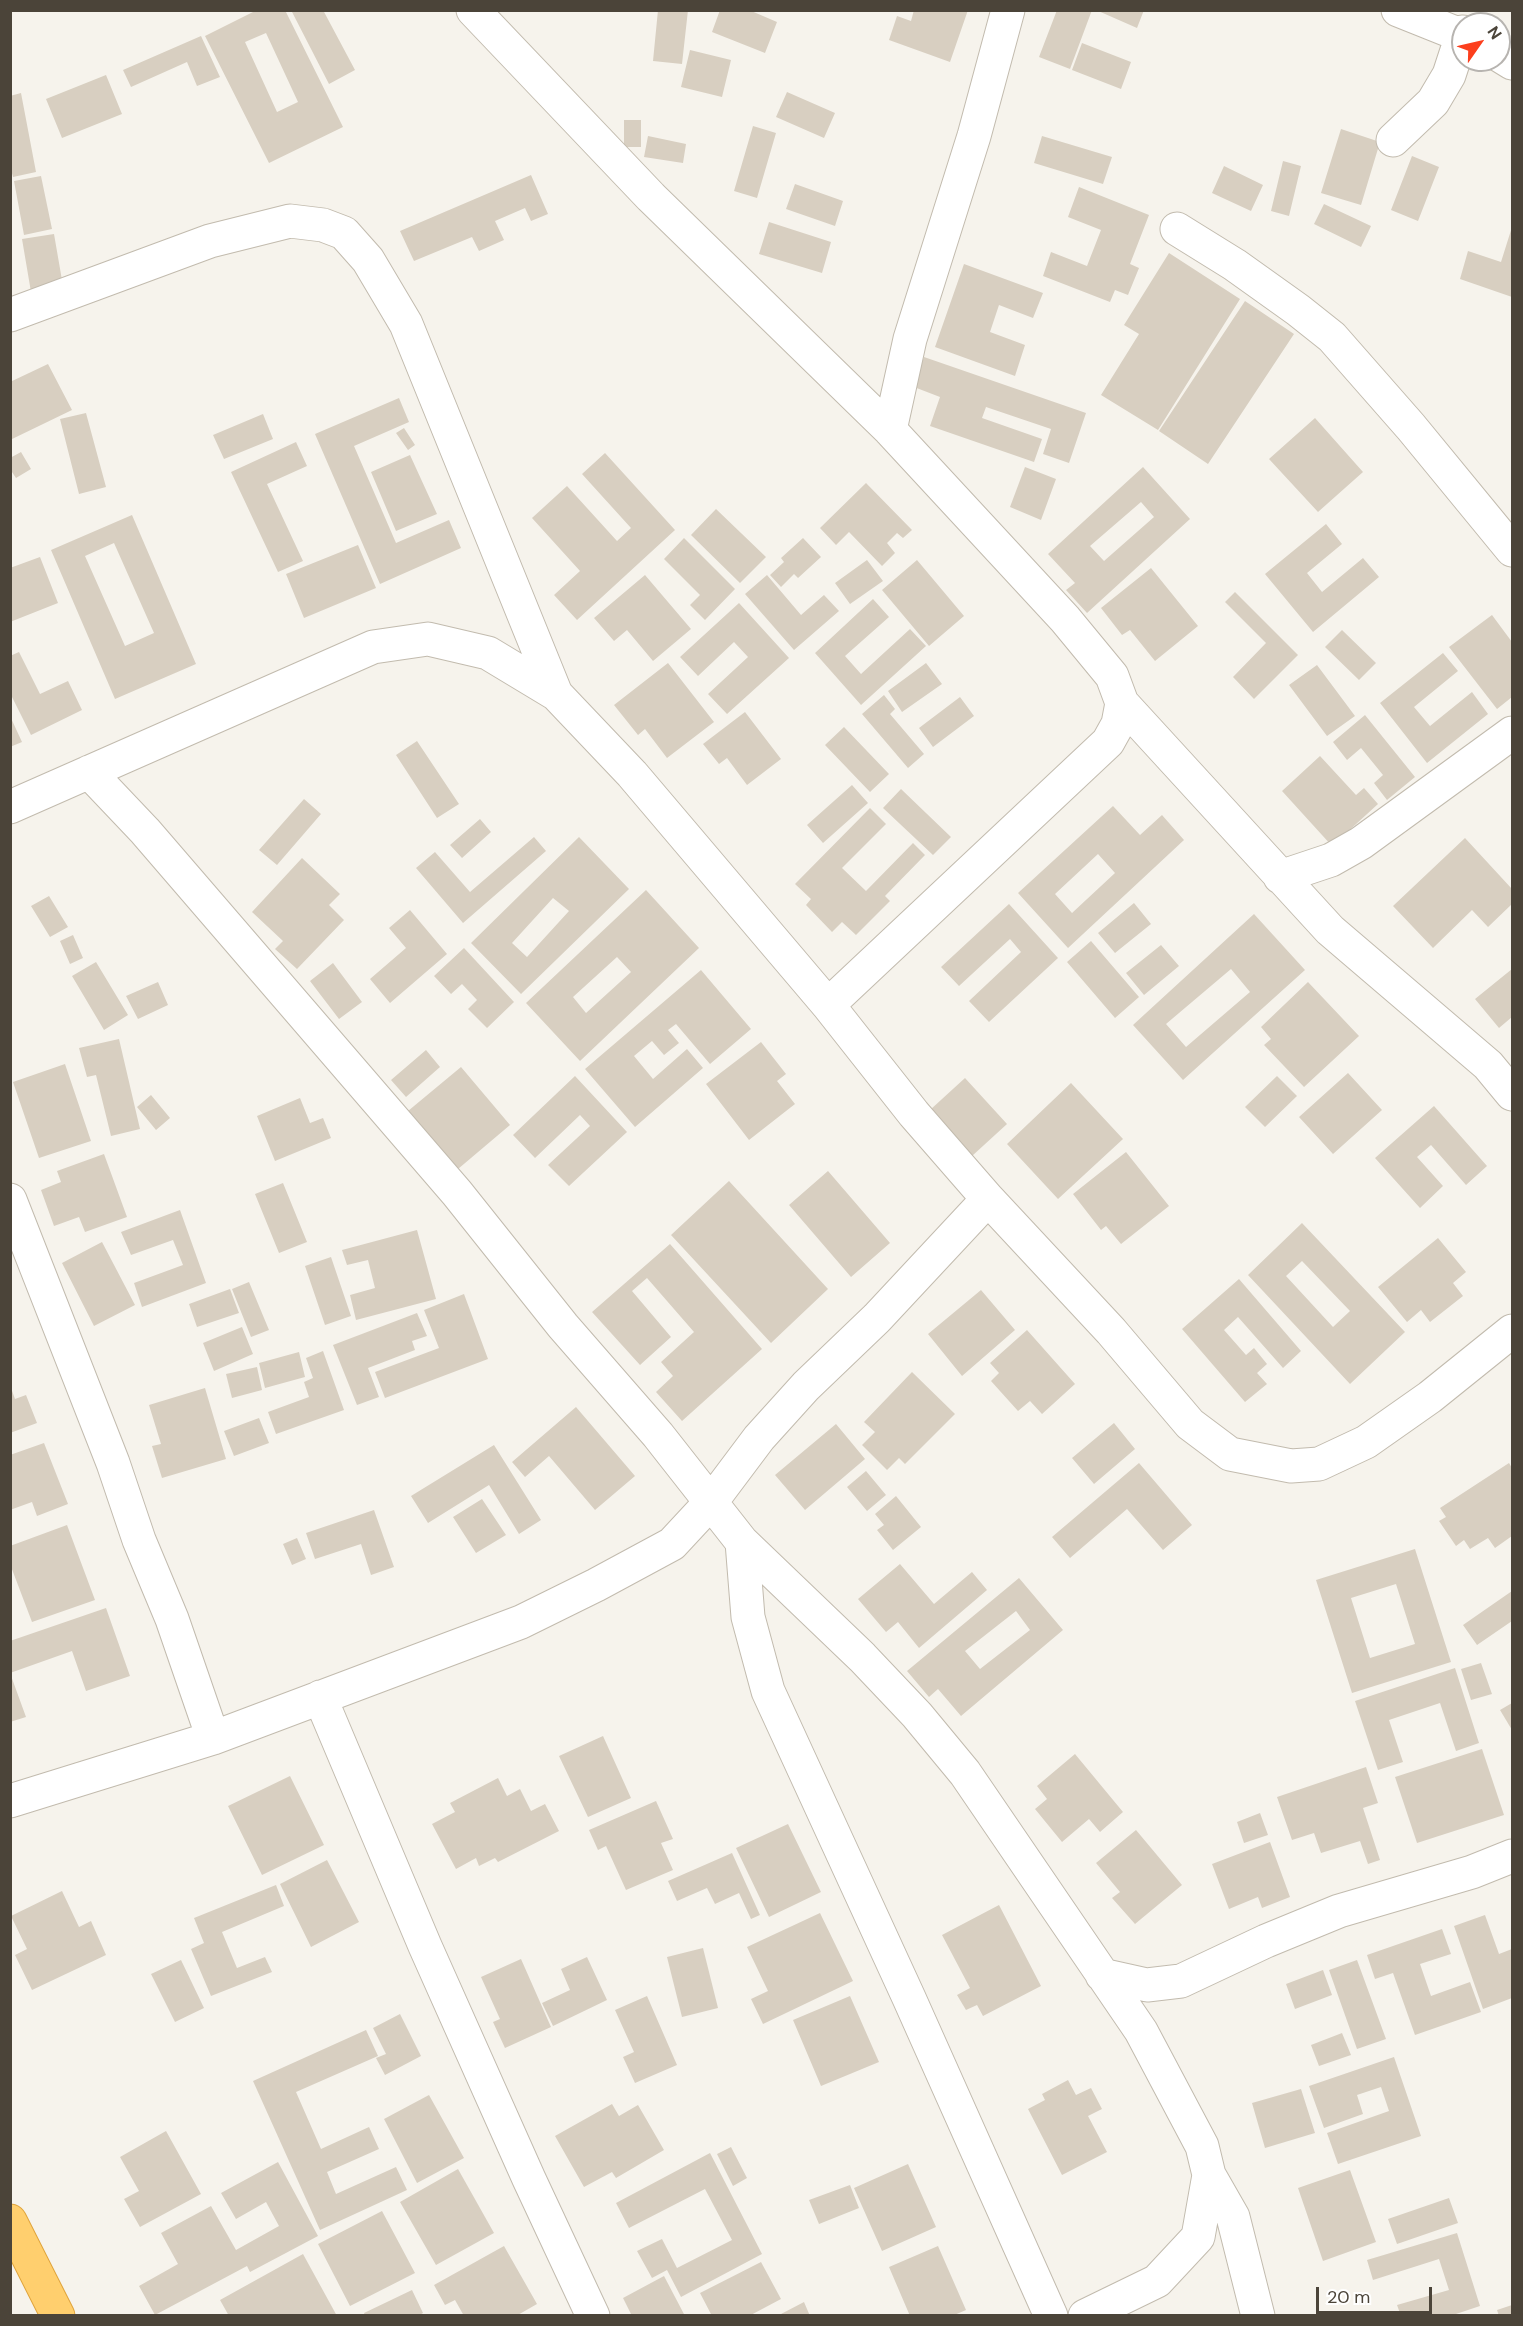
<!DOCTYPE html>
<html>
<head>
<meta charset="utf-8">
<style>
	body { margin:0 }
	#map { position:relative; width:1523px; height:2326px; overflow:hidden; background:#f6f3ec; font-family:"DM Sans",sans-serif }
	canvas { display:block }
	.frame { position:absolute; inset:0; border:12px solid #4b4439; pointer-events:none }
	.north { position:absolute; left:1451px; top:12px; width:60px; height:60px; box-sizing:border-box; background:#fff; border:2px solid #b7b4b0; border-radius:50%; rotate:56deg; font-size:16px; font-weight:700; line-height:24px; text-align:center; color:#4b4439 }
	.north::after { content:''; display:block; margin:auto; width:21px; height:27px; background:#fc3f1d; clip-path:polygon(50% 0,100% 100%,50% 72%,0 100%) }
	.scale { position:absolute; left:1316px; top:2287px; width:116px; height:27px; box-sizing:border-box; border:3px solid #4b4439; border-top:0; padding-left:8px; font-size:18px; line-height:21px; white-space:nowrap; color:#4b4439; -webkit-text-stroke:4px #fff; paint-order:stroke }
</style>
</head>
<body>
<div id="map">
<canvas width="1523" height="2326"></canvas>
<div class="frame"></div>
<div class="north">N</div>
<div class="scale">20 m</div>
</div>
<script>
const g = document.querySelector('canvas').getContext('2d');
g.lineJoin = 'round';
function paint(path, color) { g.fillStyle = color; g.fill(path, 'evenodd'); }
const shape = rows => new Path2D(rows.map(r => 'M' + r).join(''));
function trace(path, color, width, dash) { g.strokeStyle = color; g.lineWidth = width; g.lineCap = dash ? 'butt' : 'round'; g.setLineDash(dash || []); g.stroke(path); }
paint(shape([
	[257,10,285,10,343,127,269,163,205,36],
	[266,33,298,102,277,112,245,42],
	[291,10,323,10,355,70,329,84],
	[658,10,688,10,682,64,653,61],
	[720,10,749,10,777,22,765,53,712,32],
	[914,10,968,10,950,62,889,40,897,16,911,21],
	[1057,10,1092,10,1070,69,1039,57],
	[1096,10,1144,10,1137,28],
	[201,36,220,77,197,86,187,62,131,87,123,70],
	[1082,43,1131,62,1121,89,1072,70],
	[690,50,731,60,722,97,681,87],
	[106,75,122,114,62,138,46,99],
	[787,92,835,113,824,138,776,117],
	[21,93,36,172,13,177,10,166,10,96],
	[624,120,641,120,641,147,624,147],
	[753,126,776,133,757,198,734,191],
	[1341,129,1380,142,1361,205,1321,193],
	[648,136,686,144,683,163,644,157],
	[1042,136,1112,157,1103,184,1034,163],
	[1412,156,1439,167,1418,221,1391,210],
	[1283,161,1301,166,1289,216,1271,211],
	[1224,166,1263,185,1251,211,1212,193],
	[531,175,548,214,531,221,525,208,495,221,504,240,479,251,472,237,414,261,400,231],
	[41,176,52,229,24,235,14,181],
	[795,184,843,201,835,226,786,209],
	[1079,187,1149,215,1130,264,1139,268,1128,295,1115,290,1110,302,1043,276,1051,252,1087,266,1101,230,1068,217],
	[1324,204,1371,226,1361,247,1314,224],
	[769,222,831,242,822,273,759,254],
	[1512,227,1512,297,1460,279,1468,251,1501,262],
	[54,234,63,286,31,292,22,239],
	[1169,253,1240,299,1158,430,1101,395,1139,334,1124,325],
	[964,264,1043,293,1033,318,999,305,990,332,1025,345,1015,376,935,347],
	[1245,301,1294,334,1208,464,1159,431],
	[924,357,1086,413,1069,463,1043,454,1051,429,986,407,982,418,1042,439,1034,462,930,426,940,397,914,387],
	[48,364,72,410,10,440,10,382],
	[399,398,409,422,354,446,396,543,449,520,461,548,380,584,315,434],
	[86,413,106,487,79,494,60,419],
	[263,414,273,439,224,459,213,435],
	[1315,418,1363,472,1318,512,1269,459],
	[404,428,415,445,408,450,396,433],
	[296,442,307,466,267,484,303,561,278,572,231,472],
	[21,452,31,469,16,478,10,469,10,458],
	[605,453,675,530,577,620,554,595,580,571,532,518,567,486,617,541,631,528,582,474],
	[410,455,437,514,396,531,371,472],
	[1025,467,1056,479,1041,520,1010,507],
	[1143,467,1190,519,1087,613,1066,590,1075,583,1048,554],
	[1141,502,1154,517,1104,561,1090,546],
	[866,483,912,530,903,538,897,533,887,543,895,553,882,566,849,532,836,545,820,528],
	[716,509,766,557,740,583,691,535],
	[132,515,196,664,115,699,51,550],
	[114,543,154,633,125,646,85,556],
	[1326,524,1342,544,1307,573,1322,592,1363,558,1379,577,1313,632,1265,574],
	[684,538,735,589,705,620,690,605,700,595,664,559],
	[803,538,821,557,798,578,794,574,781,587,770,575,784,562,781,558],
	[358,545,376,588,304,618,286,574],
	[40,557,58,603,10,622,10,568],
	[867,560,883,581,850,604,835,583],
	[917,560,964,616,929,646,882,590],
	[1151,568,1198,626,1155,661,1130,630,1122,635,1101,608],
	[645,575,691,629,653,661,627,630,614,641,594,618],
	[767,575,801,615,824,595,839,611,794,650,745,594],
	[1235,592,1298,655,1254,699,1233,677,1266,643,1225,602],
	[873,599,889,617,845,656,861,674,910,629,926,646,861,705,815,653],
	[739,603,789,658,727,714,708,694,748,657,734,642,698,676,680,657],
	[1492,615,1512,642,1512,697,1497,709,1449,647],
	[1342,630,1376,663,1359,680,1325,647],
	[19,652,40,694,68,681,82,710,31,735,10,693,10,656],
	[1443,653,1458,671,1414,707,1430,726,1472,692,1488,714,1427,763,1380,703],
	[668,663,714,722,667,758,645,729,638,735,614,705],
	[926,663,942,684,902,712,888,691],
	[1317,665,1355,716,1327,736,1289,685],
	[884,695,895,709,890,714,924,754,908,768,862,714],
	[960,697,974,716,933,747,919,728],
	[745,712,781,759,747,785,727,758,719,764,703,744],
	[1365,715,1415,777,1387,800,1374,783,1383,775,1361,748,1347,760,1333,742],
	[10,716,22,742,10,747],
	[844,727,889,774,870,792,825,745],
	[417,741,459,804,437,818,396,755],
	[1320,756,1356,795,1364,788,1378,804,1332,846,1282,791],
	[852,785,868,803,823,843,807,825],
	[901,789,951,837,933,855,883,808],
	[304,799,321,814,277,865,259,850],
	[1113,806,1140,835,1162,815,1184,840,1068,948,1018,893],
	[1098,854,1115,873,1072,913,1055,894],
	[870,808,886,824,842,868,866,891,913,843,925,855,885,896,890,901,856,935,842,922,832,932,806,905,811,899,795,884],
	[480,819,491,832,462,858,450,845],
	[534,837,546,851,463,923,416,868,435,852,470,892],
	[579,837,629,889,521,994,471,943],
	[553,898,569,911,527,957,512,943],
	[1465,838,1512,889,1512,904,1488,927,1472,910,1433,948,1393,906],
	[302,858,340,894,329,905,344,920,297,969,275,949,283,941,252,912],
	[646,890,699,948,580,1061,526,1003],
	[617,957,631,972,586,1013,573,997],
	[49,896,68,927,50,937,31,906],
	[1134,903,1151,924,1115,953,1098,933],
	[1009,904,1058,958,989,1022,969,1001,1021,952,1010,939,959,986,941,967],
	[410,910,447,954,390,1003,370,979,406,948,389,928],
	[1254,914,1305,970,1183,1080,1133,1025],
	[1231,969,1250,992,1186,1047,1166,1024],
	[73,935,83,958,70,964,60,941],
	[1091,941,1139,997,1115,1018,1067,962],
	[1161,945,1179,966,1144,995,1126,973],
	[464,948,514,1002,487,1028,468,1009,477,1000,462,984,451,994,434,976],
	[96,962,128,1015,104,1030,72,976],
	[333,963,362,1002,339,1019,310,981],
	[1512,969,1512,1017,1499,1028,1475,999],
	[701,970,751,1029,710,1064,676,1024,668,1030,679,1043,664,1055,652,1041,634,1056,653,1079,687,1049,703,1068,635,1127,585,1069],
	[158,982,168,1005,138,1019,126,996],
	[1308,982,1359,1036,1304,1087,1264,1045,1271,1039,1261,1027],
	[119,1039,140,1129,111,1136,96,1075,87,1077,79,1048],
	[761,1042,786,1074,777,1081,795,1104,749,1140,706,1084],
	[426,1050,440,1067,406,1097,391,1080],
	[65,1064,91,1141,39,1158,13,1082],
	[461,1067,510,1125,458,1169,408,1111],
	[1348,1073,1382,1110,1333,1154,1299,1117],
	[575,1076,627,1132,569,1186,548,1165,590,1126,580,1115,535,1158,513,1135],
	[1277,1076,1297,1096,1265,1127,1245,1107],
	[965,1078,1007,1124,972,1156,930,1110],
	[1071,1083,1123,1139,1058,1199,1007,1144],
	[151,1095,170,1118,156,1130,137,1107],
	[300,1098,310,1123,323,1118,331,1138,275,1161,257,1116],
	[1434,1106,1487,1166,1466,1185,1431,1145,1417,1157,1443,1186,1420,1208,1375,1158],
	[1126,1152,1169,1206,1121,1244,1106,1226,1101,1230,1073,1194],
	[104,1154,127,1217,85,1232,79,1217,54,1226,41,1190,61,1182,57,1171],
	[828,1171,890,1243,851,1277,789,1205],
	[729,1181,828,1289,771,1343,671,1235],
	[283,1183,307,1242,279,1253,255,1194],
	[180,1210,206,1283,142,1307,134,1283,183,1265,173,1240,131,1255,121,1232],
	[1302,1223,1405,1332,1350,1384,1248,1275],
	[1302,1261,1350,1311,1333,1327,1286,1276],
	[417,1230,436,1299,356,1320,350,1295,375,1288,368,1260,347,1265,342,1250],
	[1438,1238,1466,1272,1453,1283,1463,1296,1430,1322,1421,1310,1407,1322,1378,1287],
	[102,1242,135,1305,94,1326,62,1263],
	[670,1244,762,1349,682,1421,656,1392,673,1376,661,1362,694,1332,647,1278,632,1291,671,1337,640,1365,592,1312],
	[331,1257,351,1316,325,1325,305,1266],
	[1239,1279,1301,1351,1283,1368,1238,1317,1224,1330,1246,1355,1254,1348,1267,1364,1257,1373,1267,1384,1245,1402,1182,1329],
	[249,1282,269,1330,251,1337,232,1289],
	[230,1289,239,1313,197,1327,189,1304],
	[981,1290,1015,1330,962,1376,928,1334],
	[464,1294,488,1359,385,1398,375,1372,439,1348,424,1310],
	[417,1313,427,1336,412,1341,415,1350,368,1368,379,1397,357,1405,333,1345],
	[242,1327,253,1354,214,1371,203,1343],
	[1027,1330,1075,1384,1042,1414,1030,1401,1018,1411,991,1381,999,1373,990,1363],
	[323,1351,344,1410,276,1434,268,1412,309,1397,304,1382,313,1378,306,1358],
	[299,1352,305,1377,265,1388,259,1363],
	[257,1367,262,1390,232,1398,226,1374],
	[912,1372,955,1414,905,1464,899,1458,887,1470,862,1445,875,1432,864,1422],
	[11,1388,15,1399,26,1395,37,1423,10,1433],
	[205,1388,226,1459,162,1478,152,1446,161,1444,149,1405],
	[576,1407,635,1476,595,1510,549,1456,525,1477,512,1462],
	[259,1418,269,1443,234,1456,224,1431],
	[1114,1423,1135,1449,1094,1484,1072,1458],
	[836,1424,865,1459,805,1510,775,1475],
	[44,1443,68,1504,37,1516,32,1502,10,1510,10,1455],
	[494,1445,541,1520,519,1534,489,1485,428,1523,411,1496],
	[1139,1463,1192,1525,1163,1550,1127,1509,1070,1558,1052,1537],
	[1509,1463,1512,1468,1512,1536,1495,1548,1488,1538,1470,1549,1464,1540,1456,1546,1439,1521,1446,1517,1440,1508],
	[866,1471,886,1495,867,1511,847,1487],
	[896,1496,921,1527,893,1550,877,1530,884,1525,875,1514],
	[482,1499,506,1535,476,1553,453,1517],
	[374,1510,394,1567,371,1575,361,1544,315,1559,306,1533],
	[67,1525,95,1600,32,1622,10,1564,10,1546],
	[297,1538,306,1559,292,1565,283,1544],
	[1415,1549,1451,1662,1352,1693,1316,1580],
	[1396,1584,1415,1644,1370,1658,1351,1598],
	[900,1564,934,1604,972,1572,987,1590,919,1648,898,1622,886,1632,858,1599],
	[1019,1578,1063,1630,961,1716,938,1689,929,1697,907,1671],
	[1016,1611,1030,1630,980,1669,965,1651],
	[1512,1591,1512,1621,1477,1645,1463,1625],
	[106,1608,130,1676,86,1691,72,1651,10,1673,10,1641],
	[1481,1663,1492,1694,1471,1700,1461,1669],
	[1455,1668,1479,1743,1456,1751,1440,1703,1389,1720,1403,1762,1378,1770,1355,1701],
	[10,1673,26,1717,10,1722],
	[1512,1703,1512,1730,1500,1710],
	[603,1736,631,1798,588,1817,559,1756],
	[1482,1749,1504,1815,1417,1843,1395,1777],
	[1075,1754,1123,1812,1100,1832,1089,1819,1062,1842,1035,1809,1047,1799,1037,1786],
	[1366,1767,1378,1803,1363,1808,1380,1860,1368,1864,1360,1841,1321,1853,1314,1833,1292,1840,1277,1797],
	[290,1776,324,1845,262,1875,228,1806],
	[498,1778,507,1796,520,1789,531,1811,545,1804,559,1831,498,1862,495,1858,479,1866,476,1858,456,1869,432,1824,455,1812,450,1803],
	[656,1801,673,1839,661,1843,673,1870,626,1890,606,1846,598,1850,589,1830],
	[1260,1813,1268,1835,1244,1843,1237,1822],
	[788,1824,821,1892,769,1917,736,1848],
	[1136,1830,1182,1885,1135,1924,1112,1898,1120,1892,1096,1863],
	[1270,1842,1290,1897,1262,1908,1258,1897,1229,1909,1212,1864],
	[732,1853,760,1915,751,1919,739,1893,715,1904,707,1888,677,1901,668,1881],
	[327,1860,359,1922,311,1947,280,1884],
	[276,1885,284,1906,222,1932,237,1968,265,1957,272,1972,211,1996,191,1949,204,1943,194,1918],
	[62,1891,79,1927,91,1921,106,1955,32,1990,15,1955,27,1949,11,1916],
	[999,1905,1041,1986,983,2016,977,2005,966,2010,957,1995,970,1988,942,1935],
	[820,1913,853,1981,763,2024,751,1999,768,1991,747,1947],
	[1485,1915,1499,1954,1512,1949,1512,1998,1483,2009,1454,1926],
	[1442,1929,1451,1954,1420,1964,1431,1996,1470,1982,1481,2012,1415,2035,1393,1973,1375,1979,1367,1955],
	[703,1948,718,2008,682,2017,667,1957],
	[587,1957,607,2000,553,2026,542,2003,570,1990,561,1969],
	[521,1959,551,2027,505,2048,493,2022,500,2019,481,1977],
	[181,1960,204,2008,175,2022,151,1974],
	[1357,1960,1386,2039,1357,2049,1329,1970],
	[1323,1970,1332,1995,1295,2009,1286,1984],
	[647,1996,677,2065,635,2083,623,2057,634,2052,615,2010],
	[850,1996,879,2062,821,2086,793,2020],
	[400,2014,421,2056,385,2075,376,2058,386,2054,373,2028],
	[366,2030,378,2056,296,2092,321,2149,369,2127,379,2149,327,2172,336,2194,396,2167,407,2190,320,2230,253,2081],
	[1342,2033,1351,2055,1319,2066,1311,2045],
	[1394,2057,1421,2136,1338,2164,1327,2133,1389,2111,1381,2087,1357,2095,1363,2114,1324,2128,1309,2086],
	[1068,2080,1076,2095,1091,2088,1102,2109,1088,2116,1107,2152,1062,2175,1028,2109,1045,2100,1042,2094],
	[1301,2089,1315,2133,1265,2148,1252,2103],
	[429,2095,464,2158,417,2183,384,2119],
	[612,2104,619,2116,638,2105,664,2150,616,2178,612,2172,584,2187,555,2136],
	[166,2131,201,2194,140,2227,124,2199,139,2191,120,2157],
	[731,2147,747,2178,733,2186,717,2154],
	[710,2153,762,2254,681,2297,667,2270,652,2278,637,2251,662,2239,677,2268,732,2240,705,2189,629,2228,616,2203],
	[278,2162,318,2236,250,2272,247,2266,155,2315,139,2286,178,2264,161,2233,211,2206,236,2250,279,2226,266,2202,236,2219,221,2193],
	[908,2164,936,2227,882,2251,854,2188],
	[458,2169,494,2233,436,2265,400,2202],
	[1350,2170,1376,2242,1323,2261,1298,2188],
	[850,2185,859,2208,819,2224,809,2200],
	[1449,2198,1458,2223,1397,2244,1388,2219],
	[382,2211,415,2273,350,2306,318,2244],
	[1457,2233,1480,2306,1450,2316,1401,2316,1397,2305,1449,2290,1439,2259,1373,2280,1367,2260],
	[504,2246,537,2304,516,2316,464,2316,455,2300,445,2305,434,2285],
	[938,2246,966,2310,952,2316,910,2316,889,2267],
	[303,2254,337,2316,229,2316,220,2300],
	[761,2262,781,2299,749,2316,712,2316,700,2293],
	[664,2276,685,2316,632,2316,623,2298],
	[412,2290,423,2313,418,2316,365,2316,364,2313],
	[804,2302,810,2316,781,2316,781,2314],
	[1512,2305,1512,2316,1499,2316,1497,2310]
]), '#d8cfc1');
const minor = shape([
	[473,10,651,197,890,430,1065,619,1112,676,1122,703,1118,724,1108,742,828,1005],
	[1398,10,1463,36],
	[1499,55,1512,63],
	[1393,140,1433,102,1449,75,1463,32],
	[1177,229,1235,265,1298,310,1332,337,1411,427,1512,550],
	[10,315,210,241,290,221,323,225,344,233,368,260,406,324,556,694],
	[890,430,910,339,974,136,1008,10],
	[1122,703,1330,930,1488,1065,1512,1094],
	[89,772,145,831,457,1193,563,1326,658,1435,742,1542,862,1657,917,1715,965,1773,1141,2031,1202,2146,1209,2175,1198,2237,1157,2281,1085,2316],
	[10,807,373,647,428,639,488,653,556,694,632,774,828,1005,914,1114,988,1199,1111,1331,1190,1424,1230,1454,1291,1466,1319,1464,1366,1442,1430,1397,1512,1331],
	[1280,877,1331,860,1361,843,1512,733],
	[10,1200,113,1463,139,1540,172,1619,213,1738],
	[742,1542,748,1617,768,1691,909,1998,1051,2316],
	[320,1697,425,1946,529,2179,593,2316],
	[10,1801,213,1738,521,1622,596,1585,672,1544,711,1502,759,1438,806,1386,877,1318,988,1199],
	[1102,1975,1147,1985,1181,1981,1266,1941,1339,1911,1472,1872,1512,1856],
	[1209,2175,1233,2217,1258,2316]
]);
const highway = shape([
	[10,2221,58,2316]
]);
trace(minor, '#c2bbae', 35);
trace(highway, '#e0a43c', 35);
trace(minor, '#fff', 33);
trace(highway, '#ffcf6e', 33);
</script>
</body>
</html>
